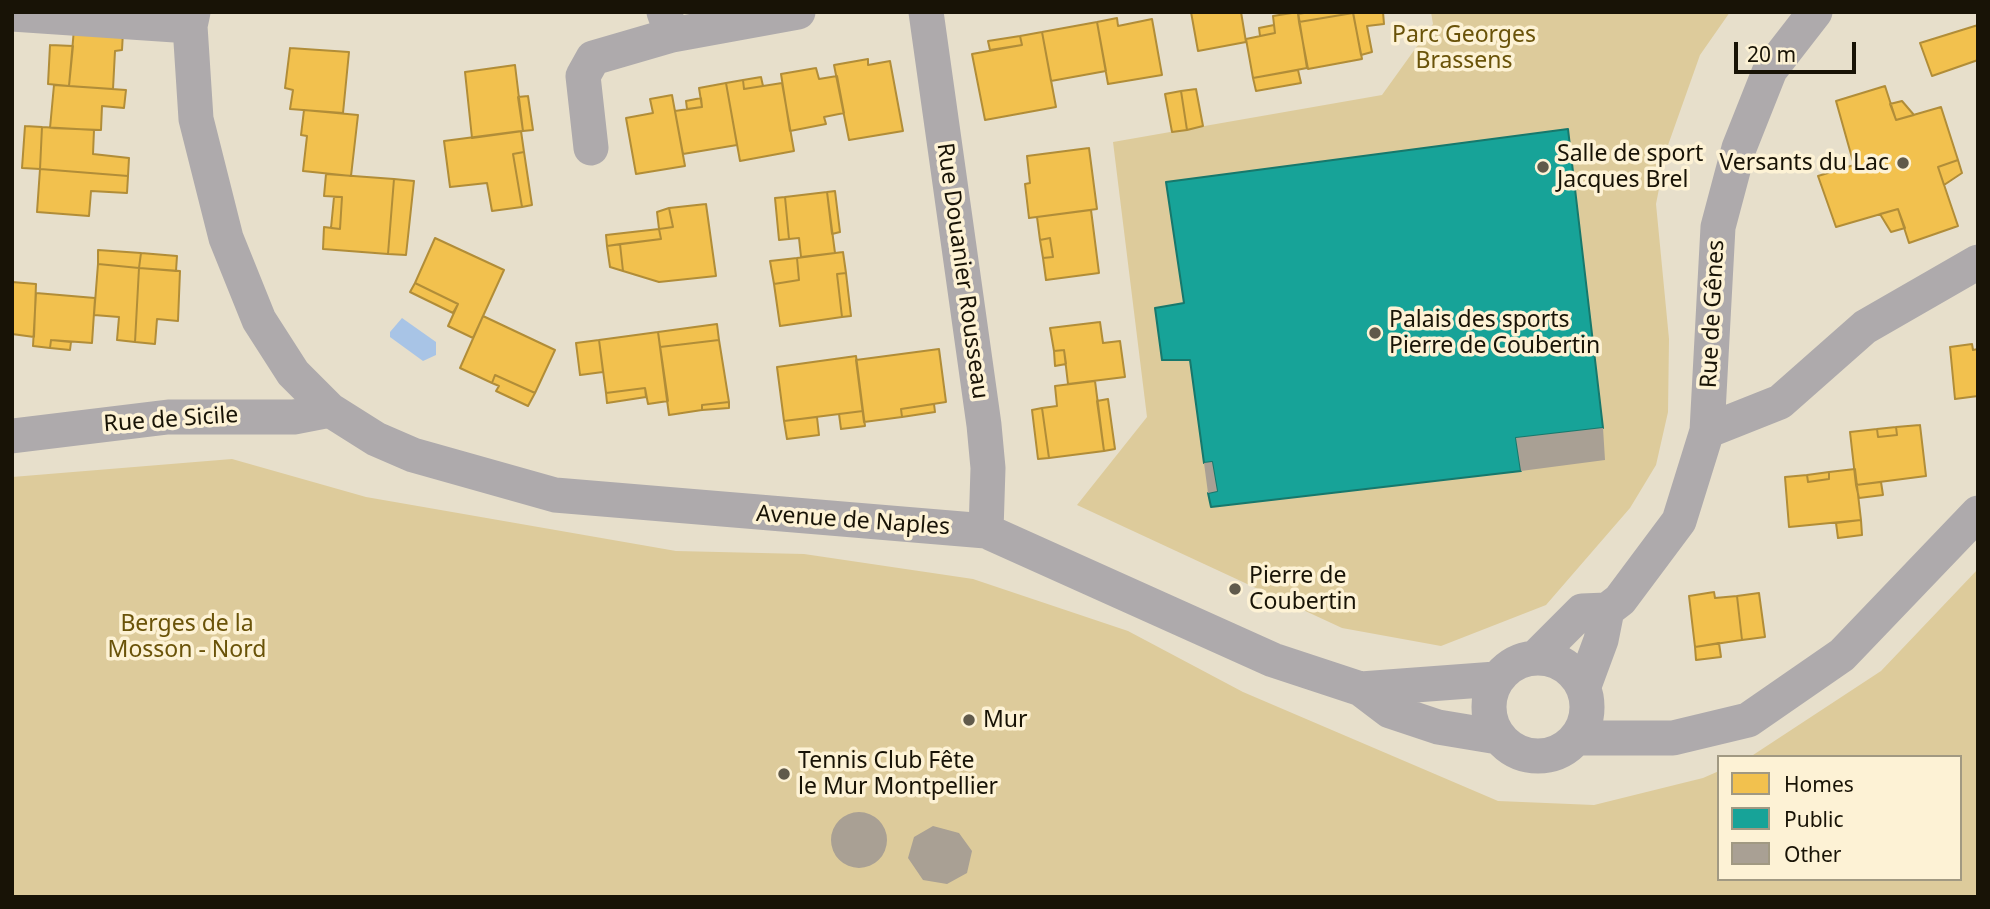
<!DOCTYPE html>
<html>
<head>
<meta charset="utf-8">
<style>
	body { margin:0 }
	#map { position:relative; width:1990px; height:909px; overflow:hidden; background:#e7dfcb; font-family:"Noto Sans",sans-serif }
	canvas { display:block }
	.frame { position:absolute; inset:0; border:14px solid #181306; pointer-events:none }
	.legend { position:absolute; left:1717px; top:755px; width:245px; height:126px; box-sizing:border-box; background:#fdf2d5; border:2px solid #a19982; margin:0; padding:9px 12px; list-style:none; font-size:21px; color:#181306 }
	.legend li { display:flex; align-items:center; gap:14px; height:35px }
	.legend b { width:35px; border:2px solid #a19982 }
	.scale { position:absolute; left:1734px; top:42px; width:122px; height:32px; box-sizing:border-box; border:4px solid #181306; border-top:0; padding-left:9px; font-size:21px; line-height:24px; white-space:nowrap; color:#181306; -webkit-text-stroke:5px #fdf2d5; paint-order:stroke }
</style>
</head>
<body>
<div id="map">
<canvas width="1990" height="909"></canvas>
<div class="frame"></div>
<ul class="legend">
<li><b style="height:19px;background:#f2c14e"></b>Homes</li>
<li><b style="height:19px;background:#17a398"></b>Public</li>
<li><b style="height:19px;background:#a9a094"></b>Other</li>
</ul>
<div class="scale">20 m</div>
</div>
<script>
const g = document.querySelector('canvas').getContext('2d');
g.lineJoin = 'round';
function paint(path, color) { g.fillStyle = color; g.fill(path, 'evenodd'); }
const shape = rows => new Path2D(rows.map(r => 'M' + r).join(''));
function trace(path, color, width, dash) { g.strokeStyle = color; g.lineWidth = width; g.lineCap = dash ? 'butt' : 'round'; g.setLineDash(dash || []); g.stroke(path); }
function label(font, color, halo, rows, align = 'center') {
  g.font = font + ' "Noto Sans",sans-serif'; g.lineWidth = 7; g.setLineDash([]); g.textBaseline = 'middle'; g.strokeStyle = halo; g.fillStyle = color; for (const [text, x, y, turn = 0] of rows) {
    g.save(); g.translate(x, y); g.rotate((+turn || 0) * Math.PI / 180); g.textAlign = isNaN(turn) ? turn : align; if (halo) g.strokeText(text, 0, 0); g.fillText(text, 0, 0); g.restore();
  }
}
paint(shape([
	[1431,12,1730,12,1700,55,1667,148,1656,204,1669,339,1668,412,1656,465,1630,508,1546,605,1441,646,1342,628,1077,505,1147,417,1113,142,1382,95,1433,24],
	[232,459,366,497,676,551,804,554,973,579,1128,631,1243,692,1498,801,1594,805,1703,778,1719,771,1719,879,1960,879,1960,757,1750,757,1881,671,1978,569,1978,897,12,897,12,477]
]), '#ddcb9b');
paint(shape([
	[402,318,436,342,436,355,423,361,390,337,390,332]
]), '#a8c4e6');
const homes = shape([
	[1191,12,1241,12,1246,42,1198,51,1191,12],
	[1298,12,1307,68,1253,78,1246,39,1275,33,1273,16,1298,12],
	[1310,12,1353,12,1353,13,1299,22,1298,14,1310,12],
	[1383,12,1384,24,1367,26,1372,52,1361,55,1353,12,1383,12],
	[1353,13,1362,59,1308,69,1299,22,1353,13],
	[1117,18,1118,26,1152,19,1162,75,1108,84,1097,22,1117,18],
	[1097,22,1106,71,1051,81,1042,32,1097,22],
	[1274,25,1275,33,1260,36,1259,28,1274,25],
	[1978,25,1978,60,1932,76,1920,43,1978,25],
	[74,29,123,32,122,50,115,51,113,89,69,86,74,29],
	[1042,32,1056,107,985,120,972,54,1022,45,1020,36,1042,32],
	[1020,36,1022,45,990,50,988,41,1020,36],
	[50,45,73,46,69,86,48,84,50,45],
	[290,48,349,52,343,113,290,109,293,90,285,88,290,48],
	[868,59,868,65,890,61,903,131,849,140,834,65,868,59],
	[515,65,523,131,472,138,465,72,515,65],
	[816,68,819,79,837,76,844,113,824,117,826,124,790,131,781,74,816,68],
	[1298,70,1301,83,1256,91,1253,78,1298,70],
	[761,77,763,86,744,89,743,80,761,77],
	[743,80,744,89,782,83,794,151,740,161,726,83,743,80],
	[726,83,737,145,683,154,675,111,702,107,699,88,726,83],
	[54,85,126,90,124,108,102,106,101,130,50,128,54,85],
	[1885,86,1896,120,1941,107,1958,160,1938,167,1958,226,1909,243,1898,209,1836,227,1818,176,1854,165,1836,101,1885,86],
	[1196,89,1203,126,1187,130,1181,91,1196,89],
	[1181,91,1187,130,1172,132,1165,94,1181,91],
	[672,95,685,166,636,174,626,118,653,113,650,99,672,95],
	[528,96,533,130,523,131,518,97,528,96],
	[701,98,702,107,687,109,686,101,701,98],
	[1902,101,1914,115,1896,120,1890,104,1902,101],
	[304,110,358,115,351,176,303,171,307,136,301,135,304,110],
	[25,126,42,127,40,169,22,168,25,126],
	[42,127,94,130,93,154,129,158,128,176,40,169,42,127],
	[521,131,524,152,513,154,522,207,492,211,487,183,450,187,444,141,521,131],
	[1089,148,1097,209,1029,218,1025,184,1030,183,1027,156,1089,148],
	[524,152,532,205,522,207,513,154,524,152],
	[1958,160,1962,173,1944,185,1938,167,1958,160],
	[40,169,128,176,127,193,91,191,89,216,37,212,40,169],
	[326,174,394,179,388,254,323,249,324,227,340,229,342,197,324,196,326,174],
	[394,179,414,181,406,255,388,254,394,179],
	[835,191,840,232,832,234,827,192,835,191],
	[827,192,835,253,801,257,799,238,789,239,785,197,827,192],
	[334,197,342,197,340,229,331,228,334,197],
	[785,197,789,239,779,240,775,198,785,197],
	[706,204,716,276,659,282,623,271,620,244,661,239,659,229,673,227,669,208,706,204],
	[669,208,673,227,659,229,657,212,669,208],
	[1898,209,1905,228,1891,232,1880,214,1898,209],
	[1091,210,1099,273,1046,280,1043,258,1053,257,1050,238,1040,240,1037,217,1091,210],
	[659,229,661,239,607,246,606,235,659,229],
	[435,238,504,270,473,338,448,326,458,304,415,283,435,238],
	[1050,238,1053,257,1043,258,1040,240,1050,238],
	[620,244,623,271,610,267,607,246,620,244],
	[98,250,141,253,139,268,98,264,98,250],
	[843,252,846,273,837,274,842,317,780,326,774,284,799,280,797,258,843,252],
	[141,253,177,256,176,271,139,268,141,253],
	[797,258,799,280,774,284,770,261,797,258],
	[98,264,139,268,135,342,117,340,119,317,94,315,98,264],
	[139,268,180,271,178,321,157,319,155,344,135,342,139,268],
	[846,273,851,316,842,317,837,274,846,273],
	[12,282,36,284,34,337,12,334,12,282],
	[415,283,458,304,453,313,410,292,415,283],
	[36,293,95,298,92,343,51,340,50,348,33,346,36,293],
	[483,316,555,350,535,393,495,375,492,383,460,368,483,316],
	[1100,322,1103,343,1120,341,1125,377,1068,384,1064,350,1054,351,1050,328,1100,322],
	[717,324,719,340,660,347,658,332,717,324],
	[658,332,668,401,648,404,645,388,606,393,599,340,658,332],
	[51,340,71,342,70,350,50,348,51,340],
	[599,340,603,372,580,375,576,343,599,340],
	[719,340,729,402,702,405,702,410,669,415,660,347,719,340],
	[1972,344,1973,350,1978,349,1978,396,1955,399,1950,347,1972,344],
	[939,349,946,402,901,409,902,417,864,422,856,360,939,349],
	[1064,350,1066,364,1055,366,1054,351,1064,350],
	[856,356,863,411,784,421,777,367,856,356],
	[495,375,535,393,528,406,496,391,499,386,492,383,495,375],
	[1095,381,1104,451,1049,458,1042,408,1057,406,1055,386,1095,381],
	[645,388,646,397,607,403,606,393,645,388],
	[1108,399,1115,449,1104,451,1097,401,1108,399],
	[729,402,729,408,702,410,702,405,729,402],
	[934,404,935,412,902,417,901,409,934,404],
	[1042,408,1049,458,1038,459,1032,410,1042,408],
	[863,411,865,426,841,429,839,414,863,411],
	[817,417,819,435,787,439,784,421,817,417],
	[1920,425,1926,476,1856,485,1850,432,1877,429,1878,437,1897,435,1896,427,1920,425],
	[1896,427,1897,435,1878,437,1877,429,1896,427],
	[1855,469,1861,520,1789,527,1785,477,1807,475,1808,482,1829,479,1829,472,1855,469],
	[1829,472,1829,479,1808,482,1807,475,1829,472],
	[1881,482,1883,495,1859,498,1856,485,1881,482],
	[1861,520,1862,535,1838,538,1836,523,1861,520],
	[1714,592,1715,598,1737,596,1742,640,1695,647,1689,596,1714,592],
	[1759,593,1765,637,1742,640,1737,596,1759,593],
	[1719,643,1721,657,1696,660,1695,647,1719,643]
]);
paint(homes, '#f2c14e');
trace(homes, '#b18d38', 2);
const public = shape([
	[1568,129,1603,428,1516,438,1521,471,1211,507,1208,493,1217,491,1212,462,1204,463,1190,360,1162,360,1155,308,1184,303,1166,182,1568,129]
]);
paint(public, '#17a398');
trace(public, '#17786c', 2);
paint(shape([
	[1603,428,1605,460,1521,471,1516,438],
	[1212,462,1217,491,1208,493,1204,463],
	'831 840a28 28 0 1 1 56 0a28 28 0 1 1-56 0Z',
	[933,826,959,833,972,851,967,873,947,884,923,880,908,858,914,837]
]), '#a9a094');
trace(shape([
	[193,12,190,26,196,119,226,238,259,320,293,373,330,410,376,439,413,455,555,495,986,531,1273,660,1361,689],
	[664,12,672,35,798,12],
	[926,12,984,425,988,468,986,531],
	[12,14,190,26],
	[591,148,583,76,593,58,672,35],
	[1707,431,1780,402,1865,327,1978,262],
	[12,436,168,417,294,417,330,410],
	[1607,610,1620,600,1679,521,1707,431,1718,227,1739,148,1770,70,1815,12],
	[1537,656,1582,611,1607,610,1601,640,1584,686],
	'1489 707a49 49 0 1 1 98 0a49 49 0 1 1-98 0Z',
	[1496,679,1361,689,1390,711,1438,727,1498,737],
	[1577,738,1673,738,1748,720,1842,655,1978,513]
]), '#aeaaac', 35);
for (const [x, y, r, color] of [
	[1903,163,7,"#605a4b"],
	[1543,167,7,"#605a4b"],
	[1375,333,7,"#605a4b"],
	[1235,589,7,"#605a4b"],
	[969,720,7,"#605a4b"],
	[784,774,7,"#605a4b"]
]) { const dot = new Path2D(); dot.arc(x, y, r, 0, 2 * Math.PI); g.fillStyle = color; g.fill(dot); trace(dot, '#fdf2d5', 2.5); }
label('23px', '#6a5309', '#fdf2d5', [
	["Parc Georges",1464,35],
	["Brassens",1464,61],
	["Berges de la",187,624],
	["Mosson - Nord",187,650]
]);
label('23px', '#181306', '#fdf2d5', [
	["Salle de sport",1557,154],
	["Jacques Brel",1557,180],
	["Versants du Lac",1889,163,"right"],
	["Palais des sports",1389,320],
	["Pierre de Coubertin",1389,346],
	["Pierre de",1249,576],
	["Coubertin",1249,602],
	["Mur",983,720],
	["Tennis Club Fête",798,761],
	["le Mur Montpellier",798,787]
], 'left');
label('23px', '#181306', '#fdf2d5', [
	["Rue Douanier Rousseau",962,271,82],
	["Rue de Gênes",1713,314,-87],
	["Rue de Sicile",171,420,-4],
	["Avenue de Naples",853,521,4]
]);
</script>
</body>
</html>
